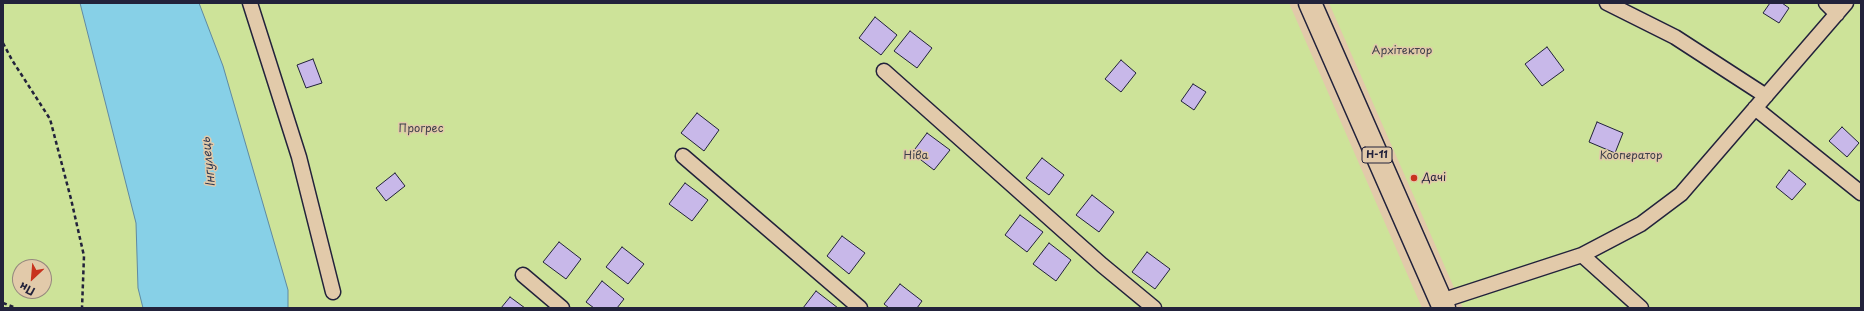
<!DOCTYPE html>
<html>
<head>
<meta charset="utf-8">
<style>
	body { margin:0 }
	#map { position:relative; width:1864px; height:311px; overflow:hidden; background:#e2caaa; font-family:"Playpen Sans",sans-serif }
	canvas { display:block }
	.frame { position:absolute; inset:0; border:4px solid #22223b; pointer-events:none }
	.north { position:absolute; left:12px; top:259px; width:40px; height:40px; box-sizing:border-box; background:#e2caaa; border:1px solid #95877e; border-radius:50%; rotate:206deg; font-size:11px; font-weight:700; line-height:16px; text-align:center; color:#22223b }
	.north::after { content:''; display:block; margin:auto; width:14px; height:18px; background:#c8321e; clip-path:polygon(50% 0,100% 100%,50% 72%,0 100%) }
</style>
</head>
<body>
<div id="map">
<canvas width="1864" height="311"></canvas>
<div class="frame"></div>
<div class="north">Пн</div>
</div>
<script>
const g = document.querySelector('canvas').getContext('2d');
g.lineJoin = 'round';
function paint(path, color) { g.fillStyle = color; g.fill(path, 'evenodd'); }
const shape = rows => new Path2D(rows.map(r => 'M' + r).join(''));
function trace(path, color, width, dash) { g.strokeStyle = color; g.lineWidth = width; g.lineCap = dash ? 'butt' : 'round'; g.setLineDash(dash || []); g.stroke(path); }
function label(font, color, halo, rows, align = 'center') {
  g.font = font + ' "Playpen Sans",sans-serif'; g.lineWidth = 3; g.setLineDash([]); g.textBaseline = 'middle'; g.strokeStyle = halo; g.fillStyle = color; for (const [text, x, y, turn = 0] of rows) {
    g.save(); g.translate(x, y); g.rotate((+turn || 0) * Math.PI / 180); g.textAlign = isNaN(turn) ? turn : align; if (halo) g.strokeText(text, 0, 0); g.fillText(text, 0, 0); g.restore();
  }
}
paint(shape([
	[3,3,80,3,121,164,132,172,155,308,3,308],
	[20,267,44,267,44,291,20,291],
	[189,3,1289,3,1422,308,271,308],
	[1329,3,1861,3,1861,308,1463,308]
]), '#cde399');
const water = shape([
	[80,3,199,3,223,66,288,290,288,308,143,308,138,288,136,223,80,3]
]);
paint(water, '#87d0e7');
trace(water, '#5f8aa2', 1);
const building = shape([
	[1770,3,1782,3,1789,8,1779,23,1763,13,1770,3],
	[875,17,897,35,881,55,859,38,875,17],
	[910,31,932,48,917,68,894,51,910,31],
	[1547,47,1564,70,1542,86,1525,64,1547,47],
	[313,59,322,83,306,88,297,65,313,59],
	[1121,60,1136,73,1121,92,1105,79,1121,60],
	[1193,84,1206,92,1194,110,1181,101,1193,84],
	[697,113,719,130,704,151,681,133,697,113],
	[1597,122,1623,133,1615,153,1589,142,1597,122],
	[1842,127,1859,143,1847,157,1829,141,1842,127],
	[927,133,950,150,934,170,912,153,927,133],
	[1042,158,1064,175,1049,195,1026,178,1042,158],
	[1789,170,1806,184,1792,200,1776,187,1789,170],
	[395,173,405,186,386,201,376,188,395,173],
	[685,183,708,200,692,221,669,204,685,183],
	[1092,195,1114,212,1099,232,1076,215,1092,195],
	[1020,215,1043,232,1027,252,1005,235,1020,215],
	[842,236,865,253,849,274,827,256,842,236],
	[559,242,581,259,566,279,543,262,559,242],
	[1049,243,1071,260,1056,281,1033,264,1049,243],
	[622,247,644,264,628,284,606,267,622,247],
	[1147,252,1170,269,1155,289,1132,272,1147,252],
	[602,281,624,299,617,308,594,308,586,302,602,281],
	[900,284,922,301,917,308,889,308,884,304,900,284],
	[816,291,838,308,803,308,816,291],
	[510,297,525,308,501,308,510,297]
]);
paint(building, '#c8b8e9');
trace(building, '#22223b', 1);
const lane = shape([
	[250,3,299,157,333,292],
	[1607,3,1675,37,1766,96],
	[1826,3,1837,14],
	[884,71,1102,265,1154,308],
	[1755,108,1861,193],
	[683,156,860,308],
	[1582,255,1641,308],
	[523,275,562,308],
	[1441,301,1582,255,1641,224,1681,194,1846,3]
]);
const primary = shape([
	[1310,3,1444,308]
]);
trace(lane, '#22223b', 17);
trace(primary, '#22223b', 25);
trace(shape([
	[3,43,12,60,50,119,71,199,84,256,82,308],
	[3,303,16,308]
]), '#22223b', 2.5, [4, 3]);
trace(lane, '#e2caaa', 14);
trace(primary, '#e2caaa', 22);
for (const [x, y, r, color] of [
	[1414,178,4,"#c8321e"]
]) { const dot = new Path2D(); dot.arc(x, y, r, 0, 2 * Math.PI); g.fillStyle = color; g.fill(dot); trace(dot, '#e2caaa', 1.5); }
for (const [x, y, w] of [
	[1377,155,30]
]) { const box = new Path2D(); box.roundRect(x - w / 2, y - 8, w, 16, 3); g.fillStyle = '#e2caaa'; g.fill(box); trace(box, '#22223b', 1); }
label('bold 10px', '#22223b', null, [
	["Н-11",1377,155]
]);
label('11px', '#3c3f49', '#e2caaa', [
	["Архітектор",1402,51],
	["Прогрес",421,129],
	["Ніва",916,156],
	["Кооператор",1631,156]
]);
label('11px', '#22223b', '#e2caaa', [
	["Дачі",1422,178]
], 'left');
label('italic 12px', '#313c55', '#e2caaa', [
	["Інгулець",209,162,-96]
]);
</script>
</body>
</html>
